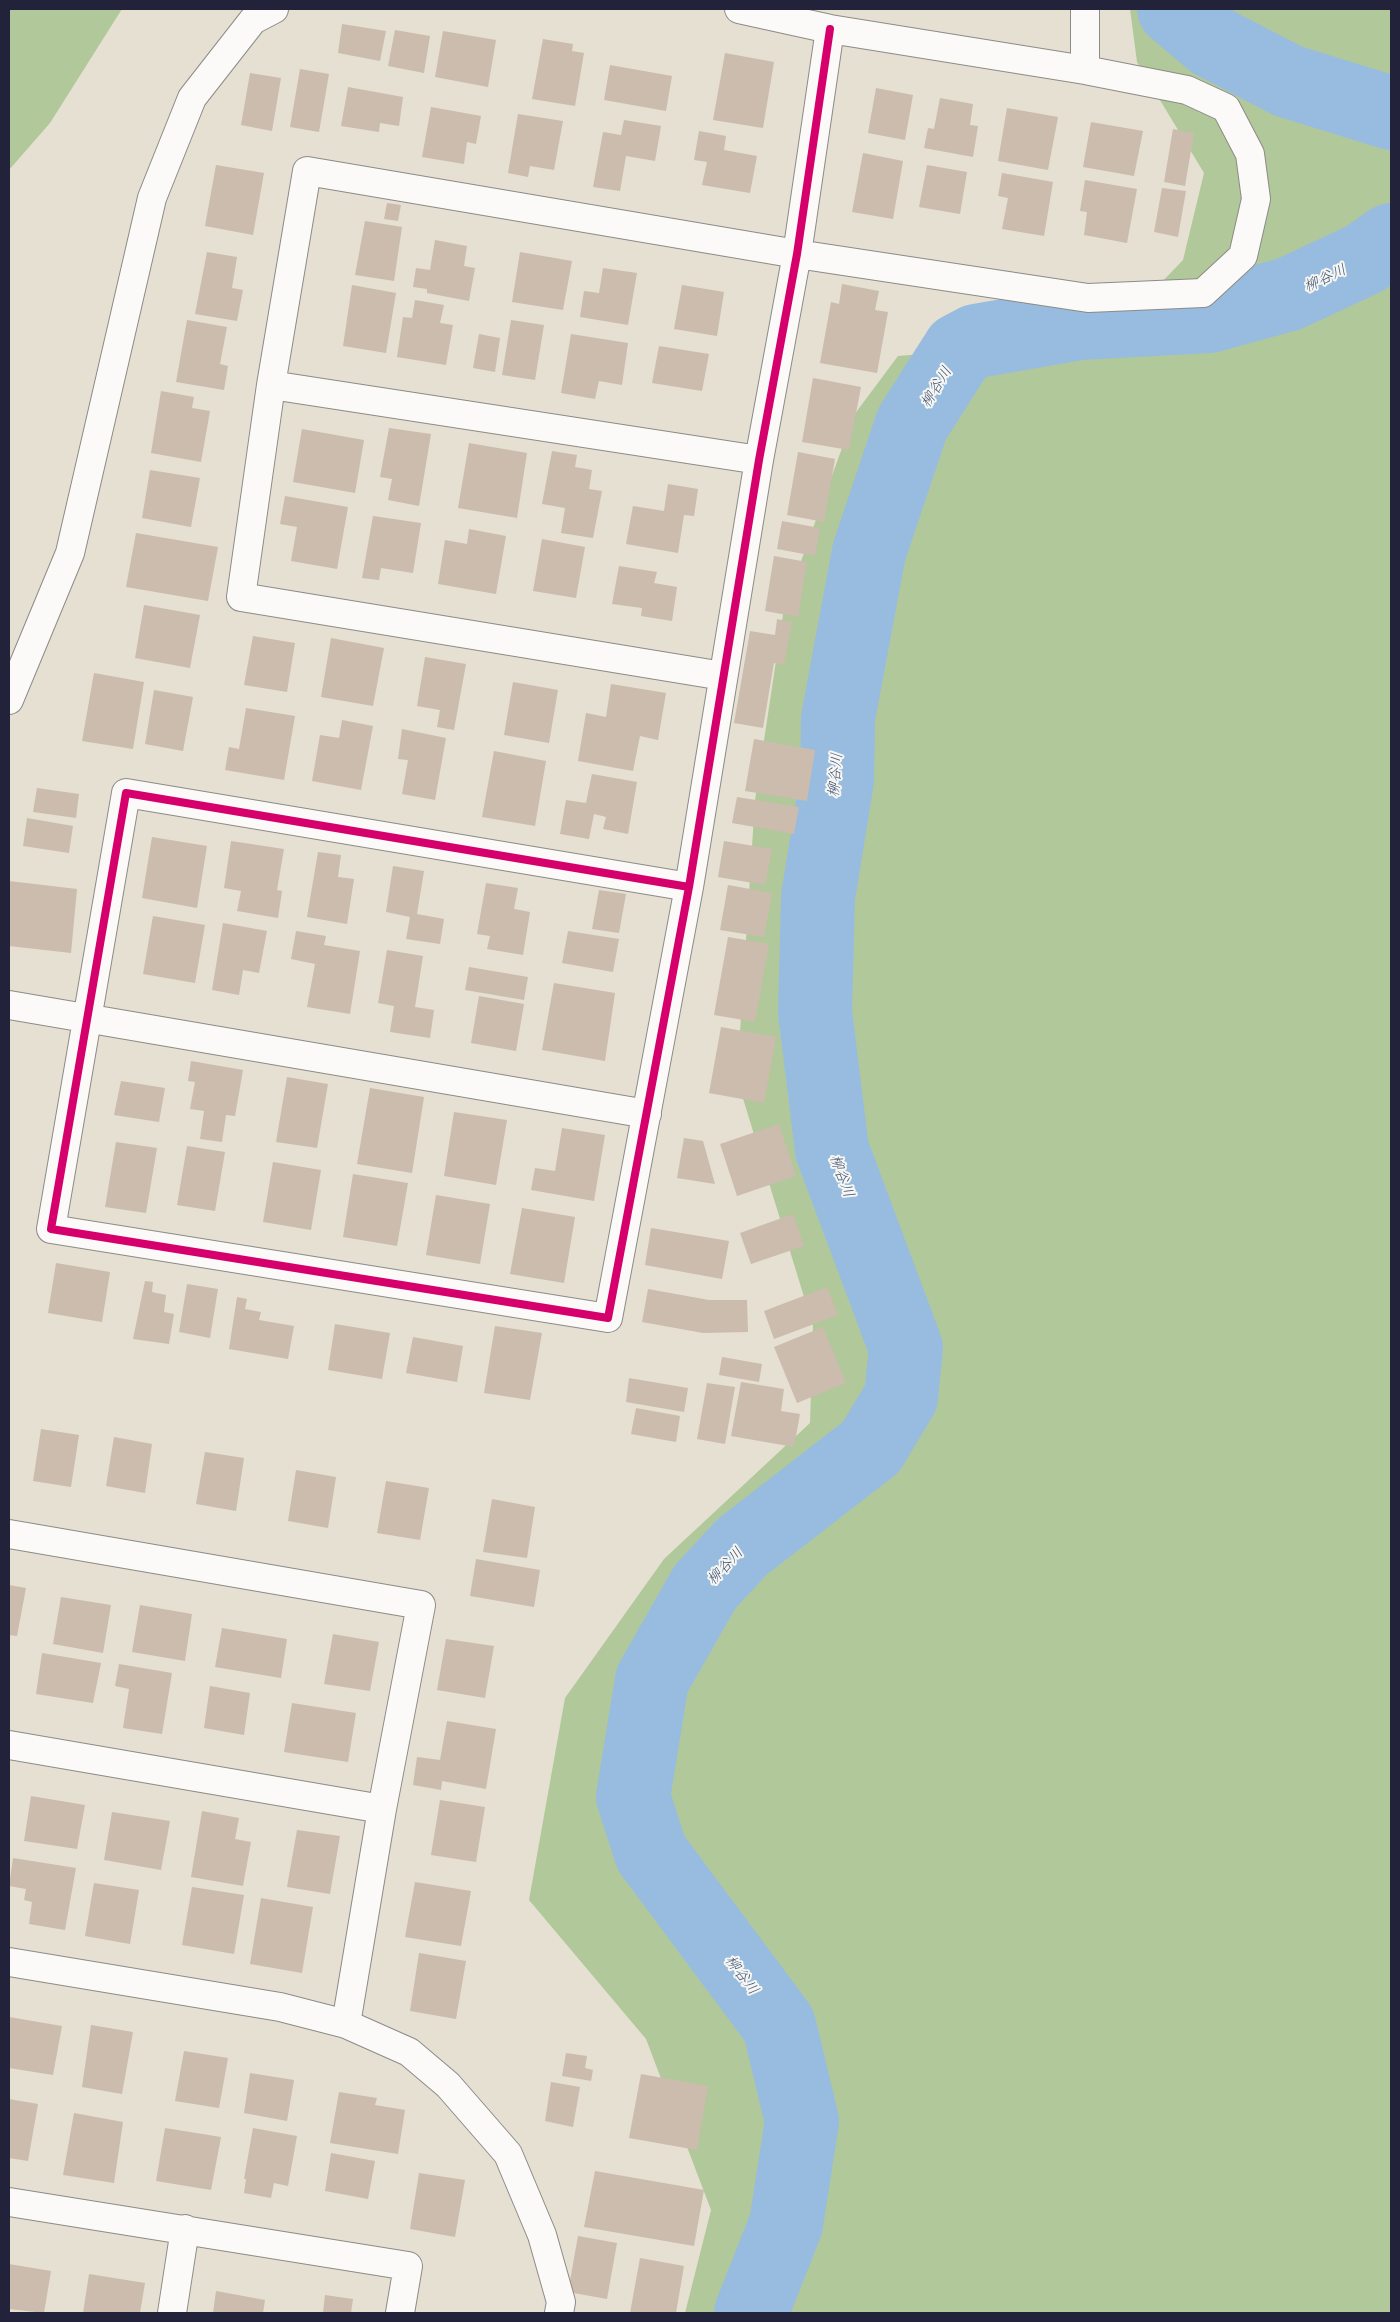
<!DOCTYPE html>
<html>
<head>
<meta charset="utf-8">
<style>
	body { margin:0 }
	#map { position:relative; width:1400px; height:2322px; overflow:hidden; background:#e5e0d1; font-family:Mali,sans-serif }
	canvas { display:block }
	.frame { position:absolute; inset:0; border:10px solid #22223b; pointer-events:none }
</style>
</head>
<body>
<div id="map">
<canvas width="1400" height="2322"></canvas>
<div class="frame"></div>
</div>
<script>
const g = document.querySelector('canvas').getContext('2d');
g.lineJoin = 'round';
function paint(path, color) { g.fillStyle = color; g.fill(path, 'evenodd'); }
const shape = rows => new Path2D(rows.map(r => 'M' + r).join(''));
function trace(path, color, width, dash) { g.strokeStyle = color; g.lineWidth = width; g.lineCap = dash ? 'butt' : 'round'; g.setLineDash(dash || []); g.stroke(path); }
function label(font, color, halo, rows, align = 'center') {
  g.font = font + ' Mali,"Klee One",sans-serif'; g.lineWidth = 4; g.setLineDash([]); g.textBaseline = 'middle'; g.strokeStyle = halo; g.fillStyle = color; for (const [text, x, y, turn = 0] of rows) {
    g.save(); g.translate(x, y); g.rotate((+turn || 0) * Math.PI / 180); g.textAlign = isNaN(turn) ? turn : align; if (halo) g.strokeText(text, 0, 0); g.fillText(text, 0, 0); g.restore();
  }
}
paint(shape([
	[9,9,122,9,50,123,9,170],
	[1130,9,1391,9,1391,2313,685,2313,711,2210,646,2039,529,1900,565,1698,664,1559,810,1423,813,1326,737,1079,755,800,784,608,854,415,898,356,1107,339,1183,260,1204,173,1137,62]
]), '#b1c89a');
trace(shape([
	[1174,9,1213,42,1288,81,1391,113],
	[751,2313,786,2224,802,2121,779,2025,651,1853,633,1797,652,1680,705,1587,742,1547,871,1447,901,1397,906,1348,832,1150,815,1012,818,897,837,780,838,718,869,552,912,424,959,350,976,341,1080,323,1209,316,1289,294,1364,259,1391,240]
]), '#98bcdf', 74);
paint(shape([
	[342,24,386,31,380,61,338,53],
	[395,30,430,36,424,73,388,66],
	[443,31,496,40,488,87,435,77],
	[543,39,573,44,572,51,584,53,575,106,532,99],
	[725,53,774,62,763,128,713,120],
	[610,65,672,76,666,111,604,100],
	[300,69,329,74,319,132,290,127],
	[250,73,281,78,272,131,241,125],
	[348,87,403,97,399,126,380,123,379,132,341,126],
	[876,88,913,95,905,140,868,133],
	[940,98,973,104,970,125,978,126,973,157,924,148,928,128,934,129],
	[431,107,481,116,476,144,467,142,464,164,422,157],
	[1007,108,1058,117,1048,170,998,161],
	[518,114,563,121,554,170,530,166,528,177,508,173],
	[624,120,661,126,655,161,626,156,620,191,593,187,603,132,621,135],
	[1091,122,1143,131,1134,176,1083,167],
	[1173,129,1194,133,1185,186,1164,182],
	[699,131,726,136,724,150,757,156,750,193,702,185,707,162,694,160],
	[863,153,903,161,893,219,852,212],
	[216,165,264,173,253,235,205,226],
	[927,165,967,172,960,214,919,207],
	[1002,173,1053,182,1044,236,1002,229,1008,198,998,196],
	[1085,180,1137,189,1127,243,1084,235,1087,212,1080,211],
	[1162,188,1186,191,1178,237,1154,232],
	[387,203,401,205,398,221,384,219],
	[365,221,402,227,394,281,355,275],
	[435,240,467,246,464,266,475,268,469,301,427,293,427,289,413,287,416,268,430,270],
	[207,252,237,257,232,288,243,290,237,321,195,314],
	[520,252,572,261,563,310,512,302],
	[603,268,637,273,628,325,580,317,584,291,599,293],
	[842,284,879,291,875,310,888,312,877,373,820,363,831,302,839,304],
	[352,285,396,293,386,353,343,346],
	[682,285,724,292,717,336,674,329],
	[415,300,444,305,440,323,453,325,446,365,397,357,403,317,412,318],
	[187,320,227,327,220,364,228,366,224,390,176,382],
	[511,320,544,325,535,380,502,375],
	[479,334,500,338,495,372,473,368],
	[571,334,628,343,622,385,599,381,595,399,561,393],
	[659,346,709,354,702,391,652,383],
	[813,378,861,387,849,450,802,442],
	[161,391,194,397,192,408,210,411,201,462,151,453],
	[389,428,431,434,419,506,388,500,392,479,380,477],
	[302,429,364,440,355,493,293,482],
	[469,443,527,453,517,518,458,508],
	[552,451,577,455,575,467,592,470,589,489,602,491,593,538,561,533,565,508,542,504],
	[798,452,835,459,824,522,787,515],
	[150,470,200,478,191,527,142,518],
	[668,484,698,489,694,516,684,515,678,553,626,544,633,506,664,511],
	[285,496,348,507,337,569,291,561,297,527,280,524],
	[373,516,421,523,413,573,381,568,379,580,362,578],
	[782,521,820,528,815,556,777,549],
	[469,529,506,536,496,594,438,584,445,540,467,544],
	[136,533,218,547,208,601,126,587],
	[542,539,585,547,576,598,533,591],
	[774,556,807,562,798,617,765,611],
	[619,566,657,572,654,583,677,587,672,621,641,616,642,608,612,604],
	[144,605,200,615,190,668,135,658],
	[777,619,792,622,784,665,774,663,763,728,734,723,750,631,775,635],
	[253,636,295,643,287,692,244,685],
	[331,638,384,648,373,706,321,697],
	[425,657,466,664,454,730,437,727,440,710,417,706],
	[94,673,144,682,133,749,82,741],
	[513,682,558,690,549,743,504,735],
	[611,684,666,693,658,740,640,736,633,771,578,761,586,713,606,717],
	[154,690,193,697,183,751,145,744],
	[246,708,295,716,284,780,225,770,229,747,239,749],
	[342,720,373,726,361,790,312,781,320,735,339,738],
	[402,729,446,738,435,800,402,794,408,760,398,759],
	[754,739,815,750,807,801,745,791],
	[494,751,546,761,535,826,482,817],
	[592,774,637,782,628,834,603,829,606,817,594,814,589,839,560,834,566,800,586,803],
	[37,788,79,794,76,818,33,812],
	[737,797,799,807,794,834,732,823],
	[27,818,73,826,69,853,23,846],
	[152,837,207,846,197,908,142,898],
	[231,841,284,849,277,890,282,891,278,918,237,911,241,891,224,888],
	[724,841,772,849,765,885,718,877],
	[318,852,341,855,338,877,354,879,347,924,307,917],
	[393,866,424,871,417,914,444,919,440,944,406,939,410,917,386,912],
	[9,881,77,889,71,953,9,946],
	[486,883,518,888,514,909,530,912,523,955,487,949,490,936,477,934],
	[728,885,772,893,764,937,720,930],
	[599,890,626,894,619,933,592,929],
	[153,916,205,925,195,983,143,974],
	[223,923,267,931,259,973,243,970,239,995,212,990],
	[296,931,326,936,324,945,360,951,350,1014,307,1007,315,964,291,959],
	[568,931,619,939,613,972,562,963],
	[728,937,769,944,755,1022,714,1015],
	[387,950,423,956,415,1007,434,1010,430,1038,390,1032,394,1006,378,1003],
	[469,967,528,977,524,1000,465,990],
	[554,983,615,993,605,1061,542,1050],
	[479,996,524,1004,516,1051,471,1043],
	[721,1027,776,1037,764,1103,709,1093],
	[191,1061,243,1070,235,1116,226,1115,222,1142,200,1139,204,1111,190,1109,195,1082,188,1081],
	[287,1077,328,1084,317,1148,276,1142],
	[121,1081,165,1088,159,1122,114,1115],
	[370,1088,424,1097,412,1173,357,1164],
	[454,1112,507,1120,496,1185,444,1176],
	[779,1124,796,1176,737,1196,720,1144],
	[562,1128,605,1135,594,1201,531,1190,535,1168,555,1171],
	[684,1138,703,1141,715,1184,677,1178],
	[116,1142,157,1148,146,1213,105,1207],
	[187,1146,225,1152,215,1211,177,1205],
	[273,1162,321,1170,311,1230,263,1222],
	[353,1174,408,1183,397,1246,343,1237],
	[436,1195,490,1204,480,1264,426,1255],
	[522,1208,575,1217,564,1283,510,1274],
	[793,1214,804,1246,751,1264,740,1233],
	[651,1228,729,1241,722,1279,645,1265],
	[56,1263,110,1272,102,1322,48,1313],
	[145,1281,153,1282,152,1292,166,1295,164,1312,174,1314,169,1344,133,1339],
	[187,1284,218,1289,210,1338,179,1332],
	[827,1287,838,1315,774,1339,764,1311],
	[648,1289,709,1300,747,1300,748,1332,703,1333,642,1322],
	[237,1297,247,1299,245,1309,261,1312,259,1320,294,1326,288,1359,229,1349],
	[335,1324,390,1333,382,1379,328,1370],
	[495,1326,542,1333,530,1400,484,1393],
	[823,1327,846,1383,797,1403,774,1347],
	[413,1337,463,1346,457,1382,406,1373],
	[722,1357,762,1364,759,1382,719,1375],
	[629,1378,688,1388,684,1412,626,1402],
	[741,1382,784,1389,781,1411,800,1414,794,1447,731,1436],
	[707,1383,735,1387,725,1444,697,1439],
	[636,1408,680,1416,676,1442,631,1434],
	[41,1429,79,1435,71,1487,33,1481],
	[114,1437,152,1444,145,1493,106,1486],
	[205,1452,244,1458,236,1511,196,1504],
	[296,1470,336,1477,328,1528,288,1521],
	[386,1481,429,1488,420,1540,377,1533],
	[492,1499,535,1507,527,1558,483,1552],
	[476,1559,540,1570,534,1607,470,1596],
	[9,1585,26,1588,17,1636,9,1635],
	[61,1597,111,1605,103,1653,53,1644],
	[140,1605,192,1614,185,1661,132,1652],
	[222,1628,287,1639,281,1678,215,1667],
	[333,1634,379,1642,370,1691,324,1684],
	[446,1639,494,1646,485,1698,437,1690],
	[42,1653,101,1663,93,1703,36,1694],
	[119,1664,172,1673,162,1734,123,1728,129,1689,115,1686],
	[210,1686,250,1693,244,1735,204,1728],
	[292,1703,356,1713,348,1762,284,1752],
	[447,1721,496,1729,486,1789,442,1781,441,1790,413,1785,417,1757,440,1760],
	[31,1796,85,1805,77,1849,24,1841],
	[440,1800,485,1807,476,1862,431,1855],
	[202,1811,239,1818,235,1839,251,1842,243,1886,191,1877],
	[112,1812,170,1821,161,1870,104,1860],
	[297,1830,340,1836,330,1894,287,1887],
	[13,1858,76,1868,65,1930,29,1924,32,1902,24,1900,26,1889,9,1886],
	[415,1882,471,1891,461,1946,405,1937],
	[94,1883,139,1890,130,1944,85,1936],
	[192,1887,244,1895,234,1954,182,1945],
	[261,1898,313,1907,302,1973,250,1964],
	[419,1953,466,1961,456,2019,410,2011],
	[9,2017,62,2026,53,2075,9,2068],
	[91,2025,133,2032,122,2094,82,2087],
	[184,2051,228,2058,219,2108,175,2101],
	[566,2053,587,2056,585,2068,593,2070,591,2081,562,2076],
	[250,2073,294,2080,287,2121,244,2113],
	[641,2074,708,2086,697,2150,629,2138],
	[551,2082,580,2087,573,2127,545,2121],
	[339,2092,377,2098,375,2105,405,2110,398,2154,330,2143],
	[9,2099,38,2104,28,2161,9,2158],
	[74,2113,123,2122,114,2183,63,2175],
	[165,2128,221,2137,211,2190,156,2181],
	[253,2128,297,2136,288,2186,274,2183,271,2198,244,2193,246,2179,244,2179],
	[331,2153,375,2161,368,2199,325,2191],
	[595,2171,704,2190,694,2246,584,2227],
	[419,2173,465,2180,455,2237,410,2229],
	[578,2236,617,2243,607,2299,568,2292],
	[640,2258,684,2266,676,2313,630,2313],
	[9,2264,51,2271,44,2313,9,2309],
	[89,2274,145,2283,140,2313,83,2313],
	[216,2291,265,2300,263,2313,213,2313],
	[325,2295,353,2299,351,2313,323,2313]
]), '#cbbcae');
const minor = shape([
	[1085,70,1085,9],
	[271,385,759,460],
	[723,676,241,597,271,385,307,171,797,254,1088,298,1203,293,1243,256,1256,199,1250,154,1226,108,1187,90,1085,70,830,29,739,9],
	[9,700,70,553,152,198,192,98,253,20,274,9],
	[689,887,126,793,51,1229,608,1318,689,887,759,460,797,254,830,29],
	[9,1005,647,1114],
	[9,1534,421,1605,382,1809,346,2024],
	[9,1745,382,1809],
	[9,1962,280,2007,346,2024,409,2052,448,2085,508,2154,542,2235,561,2302,559,2313],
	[9,2202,408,2266,400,2313],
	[172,2313,185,2229]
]);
trace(minor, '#8d8b87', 30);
trace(minor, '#fbfaf8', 28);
trace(shape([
	[689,887,126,793,51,1229,608,1318,689,887,759,460,797,254,830,29]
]), '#d6006c', 8);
label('italic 15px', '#405376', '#f6f6f2', [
	["柳谷川",1325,278,-25],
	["柳谷川",936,387,-58],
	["柳谷川",835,775,-85],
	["柳谷川",842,1176,70],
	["柳谷川",725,1566,-47],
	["柳谷川",742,1975,53]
]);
</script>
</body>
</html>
